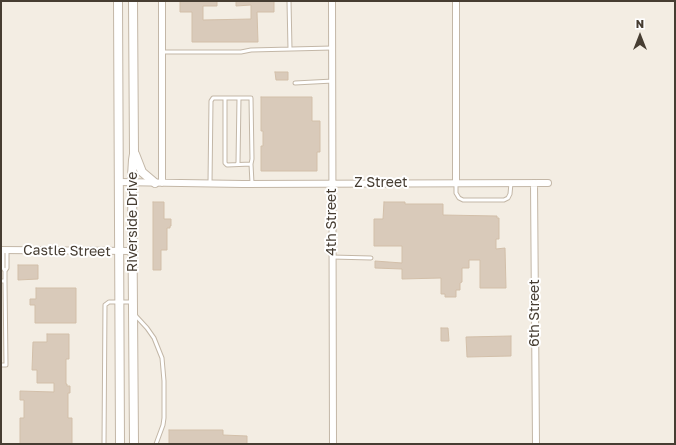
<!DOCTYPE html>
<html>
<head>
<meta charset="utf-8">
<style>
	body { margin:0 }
	#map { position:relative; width:676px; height:445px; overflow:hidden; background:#f3ede3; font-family:"Golos Text",sans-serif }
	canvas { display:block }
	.frame { position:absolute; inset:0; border:2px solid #463d32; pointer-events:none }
	.north { position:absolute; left:620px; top:16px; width:40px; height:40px; -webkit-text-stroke:3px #fff; paint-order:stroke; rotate:0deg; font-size:11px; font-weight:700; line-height:16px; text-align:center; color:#463d32 }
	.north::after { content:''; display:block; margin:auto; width:14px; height:18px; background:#463d32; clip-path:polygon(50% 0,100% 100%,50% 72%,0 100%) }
</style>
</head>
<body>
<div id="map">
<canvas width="676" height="445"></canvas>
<div class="frame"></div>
<div class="north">N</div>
</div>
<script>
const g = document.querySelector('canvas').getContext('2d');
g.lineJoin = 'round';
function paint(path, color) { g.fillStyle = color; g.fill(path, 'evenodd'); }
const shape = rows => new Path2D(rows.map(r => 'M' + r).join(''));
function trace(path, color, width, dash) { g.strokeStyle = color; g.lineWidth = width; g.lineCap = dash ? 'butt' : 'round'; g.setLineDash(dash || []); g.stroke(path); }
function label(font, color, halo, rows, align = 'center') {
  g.font = font + ' "Golos Text",sans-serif'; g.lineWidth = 4; g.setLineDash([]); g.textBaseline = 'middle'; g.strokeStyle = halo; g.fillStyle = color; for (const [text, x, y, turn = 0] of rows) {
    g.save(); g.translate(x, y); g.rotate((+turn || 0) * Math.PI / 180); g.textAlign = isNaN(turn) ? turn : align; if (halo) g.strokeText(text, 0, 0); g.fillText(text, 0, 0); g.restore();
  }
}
const building = shape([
	[180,1,217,1,217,6,203,6,203,20,251,19,251,5,236,6,236,1,274,1,274,12,257,12,258,42,192,42,192,12,180,12,180,1],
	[275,72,288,72,288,80,276,80,275,72],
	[261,97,312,97,312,121,320,121,320,152,317,152,317,171,261,171,261,146,263,146,263,131,261,131,261,97],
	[153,202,164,202,164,219,171,219,171,226,170,226,170,228,167,228,167,250,161,250,161,270,153,270,153,202],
	[384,202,405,202,405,204,443,204,443,215,497,216,497,218,499,218,499,239,496,239,496,249,505,248,506,288,480,288,480,260,469,260,469,268,462,268,462,282,460,283,460,290,456,290,456,297,445,297,445,294,441,294,441,278,402,279,402,269,375,268,375,261,402,263,402,246,374,246,374,219,383,219,384,202],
	[18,265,38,265,38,279,18,280,18,265],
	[36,288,76,288,76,323,35,323,35,305,30,305,30,299,36,299,36,288],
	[441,328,448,328,449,341,441,341,441,328],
	[47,334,69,334,69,359,66,359,66,384,67,384,67,386,70,386,70,393,68,393,68,418,72,418,72,444,20,444,20,418,24,418,24,400,20,400,20,391,54,392,54,383,37,383,37,370,32,370,33,342,47,342,47,334],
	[511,336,511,356,467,357,466,337,511,336],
	[169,430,223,430,223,435,247,436,247,444,169,444,169,430]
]);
paint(building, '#d9caba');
trace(building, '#d2bfa9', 1);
const service = shape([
	[289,1,290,49],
	[162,52,241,52,251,50,332,48],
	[295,83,333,81],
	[225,99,225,163,227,165,251,164],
	[237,164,238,163,239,98],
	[210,183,211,101,213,98,251,98,252,159,251,164,252,183],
	[456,183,456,193,459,198,463,200,504,200,508,198,510,194,511,183],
	[3,250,3,268,5,271,7,268,7,251],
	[332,257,371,258],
	[1,281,5,281,5,271],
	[135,315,147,328,154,338,162,358,164,381,164,418,163,425,156,444],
	[1,365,6,365,5,281],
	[104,444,105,305,109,302,133,302]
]);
const minor = shape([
	[162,1,162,183],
	[332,1,333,444],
	[456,1,456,183],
	[119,182,243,184,548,183],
	[534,183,536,444],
	[1,250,133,251]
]);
const tertiary = shape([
	[118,1,120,444],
	[133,1,134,154,133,160,132,176,134,444],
	[135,154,142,172,155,183]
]);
trace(service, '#c3b7a7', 5);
trace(minor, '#c3b7a7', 8);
trace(tertiary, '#c3b7a7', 10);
trace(service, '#fff', 3);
trace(minor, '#fff', 6);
trace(tertiary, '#fff', 8);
label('14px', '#463d32', '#fff', [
	["Z Street",381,183],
	["Riverside Drive",133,222,-90],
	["4th Street",332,222,-90],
	["Castle Street",67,251,1],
	["6th Street",535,313,-90]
]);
</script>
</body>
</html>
